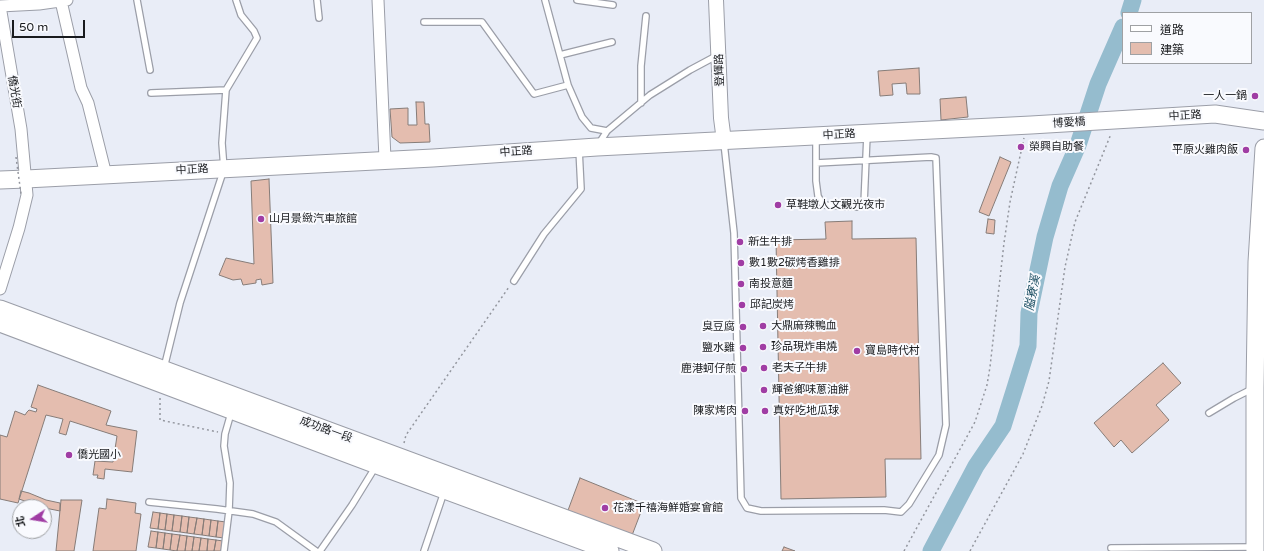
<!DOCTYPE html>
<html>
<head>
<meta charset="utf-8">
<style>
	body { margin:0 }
	#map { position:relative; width:1264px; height:551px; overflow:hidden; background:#e9edf7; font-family:"Varela Round","Noto Sans TC",sans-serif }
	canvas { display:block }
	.legend { position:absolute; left:1122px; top:12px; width:130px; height:52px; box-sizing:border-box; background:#f9fafe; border:1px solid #9fa1a4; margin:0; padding:5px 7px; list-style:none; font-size:12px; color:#191b1e }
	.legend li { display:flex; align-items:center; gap:8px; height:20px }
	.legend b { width:20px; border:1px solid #9fa1a4 }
	.north { position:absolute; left:12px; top:499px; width:40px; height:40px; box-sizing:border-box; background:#f9fafe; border:1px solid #9fa1a4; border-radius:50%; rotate:258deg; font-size:11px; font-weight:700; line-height:16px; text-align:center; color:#191b1e }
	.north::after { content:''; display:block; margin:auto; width:14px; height:18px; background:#a03da4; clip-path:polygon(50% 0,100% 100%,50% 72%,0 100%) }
	.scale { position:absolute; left:12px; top:20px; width:73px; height:18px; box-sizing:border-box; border:2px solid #191b1e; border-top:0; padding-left:5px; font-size:12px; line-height:14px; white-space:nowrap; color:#191b1e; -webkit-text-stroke:3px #f9fafe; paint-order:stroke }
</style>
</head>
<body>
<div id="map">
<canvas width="1264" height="551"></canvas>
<ul class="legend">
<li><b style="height:5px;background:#fff"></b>道路</li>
<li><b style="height:11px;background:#e4bdaf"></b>建築</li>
</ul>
<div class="north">北</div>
<div class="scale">50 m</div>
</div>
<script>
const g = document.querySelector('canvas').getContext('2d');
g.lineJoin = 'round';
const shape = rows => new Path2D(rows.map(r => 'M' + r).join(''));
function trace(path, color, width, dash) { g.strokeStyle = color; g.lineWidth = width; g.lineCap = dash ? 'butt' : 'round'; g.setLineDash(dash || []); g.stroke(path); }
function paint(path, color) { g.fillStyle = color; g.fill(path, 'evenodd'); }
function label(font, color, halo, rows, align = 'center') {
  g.font = font + ' "Varela Round","Noto Sans TC",sans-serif'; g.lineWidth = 4; g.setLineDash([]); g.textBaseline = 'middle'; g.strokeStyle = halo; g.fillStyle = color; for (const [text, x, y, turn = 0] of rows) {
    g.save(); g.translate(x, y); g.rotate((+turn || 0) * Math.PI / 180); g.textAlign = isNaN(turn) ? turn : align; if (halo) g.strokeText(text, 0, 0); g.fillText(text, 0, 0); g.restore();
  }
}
trace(shape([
	[1129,13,1133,0],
	[931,551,976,466,1003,426,1015,388,1028,346,1029,313,1045,237,1060,186,1078,145,1098,84,1123,27]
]), '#95bcce', 17);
const building = shape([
	[919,68,920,94,907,94,906,83,892,84,893,95,880,96,878,71,919,68],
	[966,97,968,117,941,120,940,99,966,97],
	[416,102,424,102,425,124,429,124,430,142,400,143,392,137,390,109,408,108,408,125,417,125,416,102],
	[1000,157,1011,162,989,216,979,212,1000,157],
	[269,179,273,283,262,285,261,279,256,280,256,283,243,285,241,279,233,280,219,275,226,258,254,264,251,181,269,179],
	[988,219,995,220,994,234,986,233,988,219],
	[852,221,852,239,916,238,921,459,885,459,886,497,781,499,776,240,826,239,825,222,852,221],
	[1163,363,1181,383,1156,405,1169,420,1132,453,1121,440,1114,447,1094,423,1163,363],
	[38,385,111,411,106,425,137,431,132,472,105,469,104,479,97,478,98,475,93,475,95,461,113,462,117,436,70,421,66,435,59,433,63,419,46,415,18,503,0,499,0,435,7,437,15,411,25,415,27,412,29,410,36,412,37,409,31,407,38,385],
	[580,478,644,504,631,538,567,513,580,478],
	[21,491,29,493,46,500,60,503,60,511,45,508,19,499,21,491],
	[107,499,136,503,135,513,141,514,136,551,93,551,99,508,106,509,107,499],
	[61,500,82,500,74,551,56,551,61,500],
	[153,512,160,513,158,529,150,528,153,512],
	[160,513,167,514,165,530,158,529,160,513],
	[167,514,174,515,172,531,165,530,167,514],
	[174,515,182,516,180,532,172,531,174,515],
	[182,516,189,517,187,533,180,532,182,516],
	[189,517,197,518,194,534,187,533,189,517],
	[197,518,204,519,202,535,194,534,197,518],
	[204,519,211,520,209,536,202,535,204,519],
	[211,520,218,521,216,537,209,536,211,520],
	[218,521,226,522,224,538,216,537,218,521],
	[151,531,158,532,156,548,148,547,151,531],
	[158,532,165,533,163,549,156,548,158,532],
	[165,533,172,534,170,550,163,549,165,533],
	[172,534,180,535,177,551,170,550,172,534],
	[180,535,187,536,185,551,177,551,180,535],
	[187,536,194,537,192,551,185,551,187,536],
	[194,537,201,538,199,551,192,551,194,537],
	[201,538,208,539,207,551,199,551,201,538],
	[208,539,216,540,214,551,207,551,208,539],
	[216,540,223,541,221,551,214,551,216,540],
	[784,547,795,551,782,551,784,547]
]);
paint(building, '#e4bdaf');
trace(building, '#867c78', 1);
const service = shape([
	[137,0,150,70],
	[317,0,319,18],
	[545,0,568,85,582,117,591,128,607,131],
	[577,0,613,5],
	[424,22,482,22,534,94,568,85],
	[560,55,612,42],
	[151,93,226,90],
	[641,103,641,66,646,16],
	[724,143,734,233,741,498,747,508,761,511,884,510,901,512,909,504,939,455,946,425,936,158,931,157,816,163,816,138],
	[598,145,607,131,650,95,690,70,718,55],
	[816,163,816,181,818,196,823,205,858,207,864,204,867,135],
	[514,281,544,234,581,189,579,149],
	[164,368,180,303,224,169,222,143,226,90,257,38,254,31,241,15,236,0],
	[1209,413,1234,398,1252,389],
	[149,502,217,509,253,514,276,522,316,551],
	[1111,548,1253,547],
	[224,551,229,511,230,483,224,446,225,434,231,413],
	[320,551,352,505,376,466],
	[424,551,444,492]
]);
const minor = shape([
	[378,0,385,159],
	[61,1,81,88,88,103,106,175],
	[0,6,21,129,27,195,19,228,0,289],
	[0,6,39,4,67,0]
]);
const tertiary = shape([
	[716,0,721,118,724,141]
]);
const primary = shape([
	[0,180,26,179,433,158,597,147,1031,125,1215,114,1264,121],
	[0,309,653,551],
	[0,323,377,465,610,551],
	[1255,551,1255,388,1257,262,1264,148]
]);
trace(service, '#9b9ea8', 8);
trace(minor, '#9b9ea8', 13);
trace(tertiary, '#9b9ea8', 16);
trace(primary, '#9b9ea8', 19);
trace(shape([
	[160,398,160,420,218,432],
	[404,443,406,435,509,287],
	[904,551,975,422,987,385,990,367,1004,243,1010,202,1024,138],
	[970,551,1023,454,1042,406,1049,381,1065,267,1075,222,1111,134]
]), '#93969e', 1.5, [2, 3]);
trace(service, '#fff', 5.5);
trace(minor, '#fff', 11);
trace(tertiary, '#fff', 14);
trace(primary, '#fff', 17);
trace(shape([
	[16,157,21,194]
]), '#93969e', 1.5, [2, 3]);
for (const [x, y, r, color] of [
	[1255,96,4,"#a03da4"],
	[1021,147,4,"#a03da4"],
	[1246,150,4,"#a03da4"],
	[778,205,4,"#a03da4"],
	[261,219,4,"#a03da4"],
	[740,242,4,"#a03da4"],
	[741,263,4,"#a03da4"],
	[741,284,4,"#a03da4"],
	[742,305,4,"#a03da4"],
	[763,326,4,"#a03da4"],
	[743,327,4,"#a03da4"],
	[763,347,4,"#a03da4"],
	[743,348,4,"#a03da4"],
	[857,351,4,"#a03da4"],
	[764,368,4,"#a03da4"],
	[744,369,4,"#a03da4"],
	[764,390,4,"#a03da4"],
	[745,411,4,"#a03da4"],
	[765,411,4,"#a03da4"],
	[69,455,4,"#a03da4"],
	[605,508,4,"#a03da4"]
]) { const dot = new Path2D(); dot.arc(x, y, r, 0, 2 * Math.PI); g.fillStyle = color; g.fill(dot); trace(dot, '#f9fafe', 1.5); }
label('11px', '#191b1e', '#f9fafe', [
	["登輝路",720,70,-92],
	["僑光街",14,92,80],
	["中正路",1185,116,-3],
	["博愛橋",1069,123,-4],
	["中正路",839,135,-3],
	["中正路",516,152,-4],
	["中正路",192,170,-3],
	["成功路一段",326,430,20]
]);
label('11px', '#191b1e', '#f9fafe', [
	["一人一鍋",1247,96,"right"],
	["榮興自助餐",1029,147],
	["平原火雞肉飯",1238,150,"right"],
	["草鞋墩人文觀光夜市",786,205],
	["山月景緻汽車旅館",269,219],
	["新生牛排",748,242],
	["數1數2碳烤香雞排",749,263],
	["南投意麵",749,284],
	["邱記炭烤",750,305],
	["大鼎麻辣鴨血",771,326],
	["臭豆腐",735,327,"right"],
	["珍品現炸串燒",771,347],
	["鹽水雞",735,348,"right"],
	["寶島時代村",865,351],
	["老夫子牛排",772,368],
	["鹿港蚵仔煎",736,369,"right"],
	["輝爸鄉味蔥油餅",772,390],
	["陳家烤肉",737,411,"right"],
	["真好吃地瓜球",773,411],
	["僑光國小",77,455],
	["花漾千禧海鮮婚宴會館",613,508]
], 'left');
label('italic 12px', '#174b5f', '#f9fafe', [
	["隘寮溪",1033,293,-79]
]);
</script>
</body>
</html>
